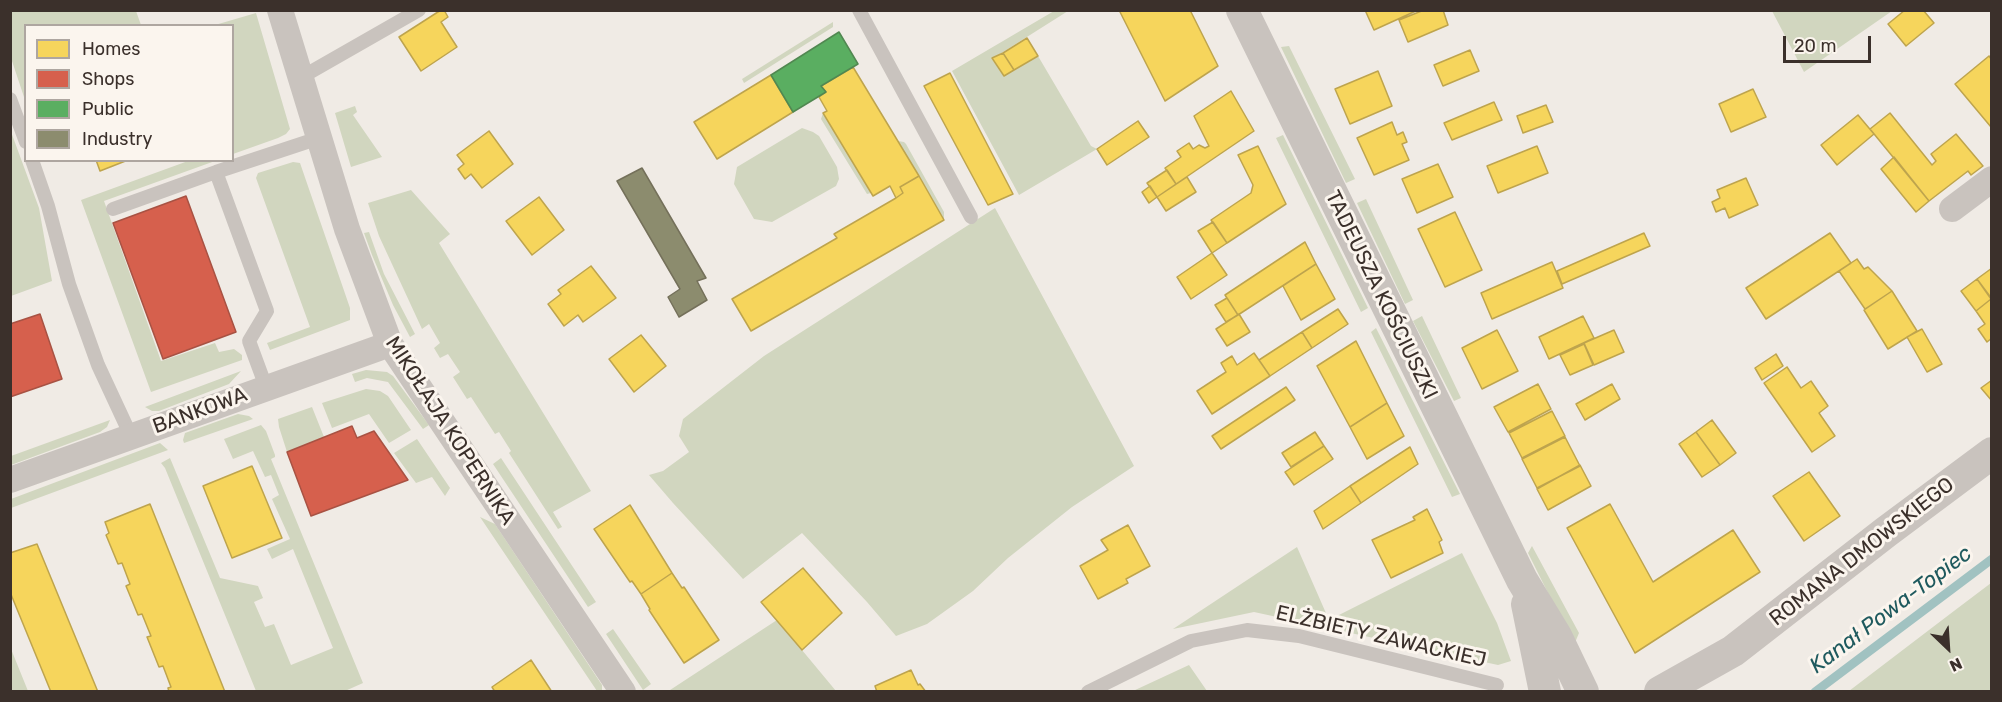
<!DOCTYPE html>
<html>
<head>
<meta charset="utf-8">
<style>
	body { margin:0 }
	#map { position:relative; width:2002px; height:702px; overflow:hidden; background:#f0ebe5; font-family:Rubik,sans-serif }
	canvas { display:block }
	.frame { position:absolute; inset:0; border:12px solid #3b302b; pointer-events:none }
	.legend { position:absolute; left:24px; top:24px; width:210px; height:138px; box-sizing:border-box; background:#fbf5ee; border:2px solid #aea6a0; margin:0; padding:8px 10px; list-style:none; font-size:18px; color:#3b302b }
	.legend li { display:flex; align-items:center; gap:12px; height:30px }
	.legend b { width:30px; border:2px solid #aea6a0 }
	.north { position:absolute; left:1918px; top:618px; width:60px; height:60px; -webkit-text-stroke:4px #fbf5ee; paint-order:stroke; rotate:155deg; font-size:16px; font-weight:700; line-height:24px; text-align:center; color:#3b302b }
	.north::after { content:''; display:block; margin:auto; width:21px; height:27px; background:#3b302b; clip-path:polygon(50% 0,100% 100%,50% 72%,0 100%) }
	.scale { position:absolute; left:1783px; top:36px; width:88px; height:27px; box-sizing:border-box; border:3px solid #3b302b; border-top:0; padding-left:8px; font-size:18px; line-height:21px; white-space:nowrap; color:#3b302b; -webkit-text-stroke:4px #fbf5ee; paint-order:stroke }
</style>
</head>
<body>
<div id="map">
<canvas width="2002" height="702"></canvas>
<div class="frame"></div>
<ul class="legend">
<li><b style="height:16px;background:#f6d55c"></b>Homes</li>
<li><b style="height:16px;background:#d6604d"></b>Shops</li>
<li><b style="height:16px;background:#5aae61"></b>Public</li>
<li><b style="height:16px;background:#8c8c6e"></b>Industry</li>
</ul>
<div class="north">N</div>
<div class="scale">20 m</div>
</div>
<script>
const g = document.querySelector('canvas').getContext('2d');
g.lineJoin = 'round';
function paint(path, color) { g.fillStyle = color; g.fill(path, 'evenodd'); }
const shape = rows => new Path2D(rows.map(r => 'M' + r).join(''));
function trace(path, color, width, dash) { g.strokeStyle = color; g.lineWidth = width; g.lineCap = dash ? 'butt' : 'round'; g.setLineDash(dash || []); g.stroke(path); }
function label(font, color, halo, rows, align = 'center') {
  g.font = font + ' Rubik,sans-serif'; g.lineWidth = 6; g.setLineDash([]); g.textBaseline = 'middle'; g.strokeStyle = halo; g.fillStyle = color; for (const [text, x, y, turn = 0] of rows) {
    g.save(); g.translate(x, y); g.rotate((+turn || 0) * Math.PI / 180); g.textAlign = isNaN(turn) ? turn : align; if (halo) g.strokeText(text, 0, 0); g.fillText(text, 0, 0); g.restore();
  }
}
paint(shape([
	[10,11,136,11,141,25,26,26,25,100,11,58],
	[1054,11,1068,11,992,59,1004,76,1038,56,1091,146,1097,149,1019,195,952,71],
	[1772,11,1892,11,1804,72],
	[256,13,290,129,286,134,278,138,233,154,232,26,215,25],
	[833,22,833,27,744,83,742,79],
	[1289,46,1355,179,1346,183,1281,47],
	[355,106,357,112,353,115,382,157,351,167,335,113],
	[823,113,871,193,867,194,821,119],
	[802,128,813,132,819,136,837,167,839,179,836,186,772,222,754,219,734,184,737,167],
	[10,129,39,208,52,281,11,296],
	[1283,135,1368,308,1361,312,1276,138],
	[898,141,904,142,906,144,944,212,944,220],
	[188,161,215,161,104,201,161,361,215,343,219,352,234,349,242,355,242,360,151,392,81,200],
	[293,162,300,163,350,308,350,320,270,350,267,343,310,327,256,178,258,173],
	[411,190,450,234,439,243,591,491,553,512,562,527,558,529,509,453,511,451,499,432,495,434,471,397,467,399,453,377,460,372,448,354,440,358,434,348,440,343,429,324,422,329,379,236,368,203],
	[1366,199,1413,300,1405,304,1357,203],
	[995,208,1134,466,1072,507,1008,558,973,591,927,624,896,636,867,602,802,533,743,579,673,503,649,475,663,471,689,452,679,436,683,419,764,356],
	[369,232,384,274,415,334,410,337,393,305,372,255,364,233],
	[1422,316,1461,398,1454,401,1413,321],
	[1376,328,1460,494,1452,497,1371,332],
	[366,370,387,372,393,376,429,425,423,429,388,382,367,378,355,382,352,374],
	[241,371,229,384,159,411,152,411,145,407],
	[366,389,380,391,388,396,411,430,389,443,369,414,332,428,322,403],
	[312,407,324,437,287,452,279,427,278,419],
	[238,414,249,416,253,419,184,443,183,440,185,433],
	[110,420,107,427,100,432,11,465,11,456],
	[261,425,266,431,275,455,275,457,271,459,363,683,345,691,256,691,165,468,161,463,170,458,220,578,258,586,263,598,254,602,265,627,274,624,291,665,333,648,293,549,272,559,267,549,290,539,272,499,279,495,271,475,265,477,253,451,233,459,224,439],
	[417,439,450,488,445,496,432,477,416,483,394,453],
	[160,443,168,450,11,508,11,499],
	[501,458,596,602,588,607,493,464],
	[480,517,495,524,602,685,602,690,597,691],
	[1532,546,1579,633,1574,645,1528,553],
	[1297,547,1329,620,1462,553,1497,623,1511,661,1498,665,1254,612,1173,629],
	[1991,583,1991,691,1849,691,1950,614],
	[777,620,836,691,667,692],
	[613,629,651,684,643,690,606,634],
	[11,649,28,691,11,691],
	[1189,665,1207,691,1133,691]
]), '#d1d6bf');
const homes = shape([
	[441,10,444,10,448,17,441,22,457,47,421,71,399,37,441,10],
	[1119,10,1190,10,1218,66,1165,101,1119,10],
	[1365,10,1418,10,1374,30,1365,10],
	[1424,10,1443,10,1448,25,1408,42,1399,20,1424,10],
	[1905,10,1923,10,1934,23,1906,46,1888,24,1905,10],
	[1027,38,1038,56,1014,70,1003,53,1027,38],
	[1470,50,1479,71,1443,86,1434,65,1470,50],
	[1003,53,1014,70,1004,76,992,58,1003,53],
	[1989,56,1992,60,1991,127,1955,84,1989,56],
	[853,67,919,176,900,187,903,193,896,198,890,186,873,196,823,113,827,111,819,97,826,92,821,86,853,67],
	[1378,71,1392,106,1350,124,1335,89,1378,71],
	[950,73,1013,194,988,205,924,86,950,73],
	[771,75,793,112,717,159,694,122,771,75],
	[1753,89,1766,117,1731,132,1719,104,1753,89],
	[1231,91,1254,131,1176,184,1165,168,1181,157,1177,151,1189,143,1193,149,1199,145,1205,148,1209,146,1194,116,1231,91],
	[1494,102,1502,120,1452,140,1444,123,1494,102],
	[1546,105,1553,122,1523,133,1517,116,1546,105],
	[1890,113,1932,165,1936,161,1931,154,1956,134,1983,166,1971,175,1968,171,1929,201,1870,129,1890,113],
	[1858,115,1874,134,1837,165,1821,145,1858,115],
	[1138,121,1149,137,1107,165,1097,149,1138,121],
	[1392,122,1397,135,1403,132,1407,142,1402,144,1409,160,1374,175,1357,138,1392,122],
	[489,131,513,164,482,188,471,174,465,179,458,169,464,164,457,155,489,131],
	[1258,146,1286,204,1227,243,1211,220,1251,193,1253,185,1238,155,1258,146],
	[1537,146,1548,173,1498,193,1487,166,1537,146],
	[1894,157,1929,201,1916,212,1881,169,1894,157],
	[96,160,128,160,100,171,96,160],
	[1438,164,1453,197,1417,213,1402,179,1438,164],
	[1167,170,1176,184,1157,197,1147,183,1167,170],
	[919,176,944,220,751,331,732,299,837,238,834,234,896,198,903,193,900,187,919,176],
	[1187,177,1196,192,1166,211,1157,197,1187,177],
	[1746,178,1758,205,1729,218,1725,208,1716,212,1712,202,1720,198,1717,190,1746,178],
	[1150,186,1157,197,1149,203,1142,192,1150,186],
	[539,197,564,230,532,255,506,221,539,197],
	[1455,212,1482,270,1445,287,1418,229,1455,212],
	[1213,222,1227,243,1212,253,1198,231,1213,222],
	[1644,233,1650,246,1562,284,1557,271,1644,233],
	[1830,233,1851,263,1766,319,1746,288,1830,233],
	[1305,242,1316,264,1238,315,1225,295,1305,242],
	[1212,253,1227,275,1191,299,1177,277,1212,253],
	[1857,259,1864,269,1868,267,1892,291,1865,309,1839,271,1857,259],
	[1552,262,1563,288,1492,319,1481,293,1552,262],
	[1316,264,1335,299,1301,320,1283,286,1316,264],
	[591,266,616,298,583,322,578,315,564,326,548,304,561,294,558,290,591,266],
	[1992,268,1992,299,1977,279,1992,268],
	[1977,279,1991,299,1976,311,1961,291,1977,279],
	[1892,291,1917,331,1888,349,1864,310,1892,291],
	[1227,298,1238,315,1226,322,1215,305,1227,298],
	[1991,299,1992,338,1987,342,1978,329,1985,324,1976,311,1991,299],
	[1338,309,1348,324,1312,348,1302,332,1338,309],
	[1239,314,1250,332,1227,346,1216,329,1239,314],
	[1583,316,1594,338,1549,359,1539,337,1583,316],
	[1922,329,1942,364,1927,372,1907,337,1922,329],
	[1497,330,1518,371,1482,389,1462,348,1497,330],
	[1614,330,1624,352,1594,365,1584,343,1614,330],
	[1302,332,1312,348,1270,376,1259,360,1302,332],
	[641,335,666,366,634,392,609,359,641,335],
	[1356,341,1387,403,1350,427,1317,366,1356,341],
	[1584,344,1593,365,1570,375,1560,355,1584,344],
	[1254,353,1270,376,1212,414,1197,391,1226,372,1221,363,1232,356,1237,365,1254,353],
	[1776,354,1783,366,1762,380,1755,368,1776,354],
	[1787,367,1801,388,1811,381,1828,406,1819,413,1835,436,1812,452,1764,383,1787,367],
	[1992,380,1992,401,1981,388,1992,380],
	[1538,384,1551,409,1508,432,1494,407,1538,384],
	[1612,384,1620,399,1585,420,1576,404,1612,384],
	[1286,387,1295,400,1221,449,1212,436,1286,387],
	[1387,403,1404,436,1367,459,1350,427,1387,403],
	[1552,411,1565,436,1522,458,1509,433,1552,411],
	[1712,420,1736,453,1720,465,1696,432,1712,420],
	[1315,432,1324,446,1291,467,1282,453,1315,432],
	[1696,432,1720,465,1702,477,1679,444,1696,432],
	[1565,437,1580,466,1537,488,1522,459,1565,437],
	[1324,446,1333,459,1294,485,1285,472,1324,446],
	[1410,447,1418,464,1361,503,1350,486,1410,447],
	[1580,465,1591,486,1548,510,1537,489,1580,465],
	[252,466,282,538,232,558,203,486,252,466],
	[1809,472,1840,516,1804,541,1773,496,1809,472],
	[1350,486,1361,503,1323,529,1314,511,1350,486],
	[150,504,225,692,169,692,168,688,171,687,163,666,159,667,147,637,151,636,142,614,138,615,126,586,130,584,122,563,118,564,106,535,109,533,105,522,150,504],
	[1610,504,1653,582,1733,530,1760,572,1635,653,1567,528,1610,504],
	[630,505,672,573,641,594,632,581,630,582,594,529,630,505],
	[1427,509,1442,540,1439,542,1443,553,1391,578,1372,540,1415,520,1413,517,1427,509],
	[1128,525,1150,566,1126,579,1128,583,1098,599,1080,566,1108,550,1101,540,1128,525],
	[37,544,98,692,51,692,10,592,10,553,37,544],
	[803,568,842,613,802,650,761,602,803,568],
	[672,573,682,588,684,587,719,640,684,663,649,610,650,609,641,594,672,573],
	[531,660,552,692,495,692,492,687,531,660],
	[911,670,918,685,920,684,926,692,877,692,875,686,911,670]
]);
paint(homes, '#f6d55c');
trace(homes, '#bea44d', 1.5);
const shops = shape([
	[186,196,236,332,163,359,113,223,186,196],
	[40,314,62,379,10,397,10,324,40,314],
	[352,426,357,438,374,431,408,480,311,516,287,452,352,426]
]);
paint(shops, '#d6604d');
trace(shops, '#a85243', 1.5);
const public = shape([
	[839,32,858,64,821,86,826,92,793,112,771,75,839,32]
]);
paint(public, '#5aae61');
trace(public, '#518851', 1.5);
const industry = shape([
	[642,168,706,278,697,281,707,300,679,317,668,297,680,289,617,181,642,168]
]);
paint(industry, '#8c8c6e');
trace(industry, '#74705a', 1.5);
trace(shape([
	[1815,692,1992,559]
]), '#a1c2c1', 9);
trace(shape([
	[859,10,971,217],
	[300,78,419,10],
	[10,99,26,142],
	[32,160,48,206,69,284,98,365,131,436],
	[113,209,216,172],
	[266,387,249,341,267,311,216,172,319,138],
	[1088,692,1191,641,1247,630,1299,636,1497,685]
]), '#c9c3be', 14);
trace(shape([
	[280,10,347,229,390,344,623,692],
	[1952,209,1992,179],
	[10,480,390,344]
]), '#c9c3be', 26);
trace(shape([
	[1242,10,1522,580,1556,636,1583,692],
	[1527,604,1545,692],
	[1660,692,1733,651,1886,532,1992,453]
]), '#c9c3be', 32);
label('21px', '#3b302b', '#fbf5ee', [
	["TADEUSZA KOŚCIUSZKI",1381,295,64],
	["BANKOWA",200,411,-20],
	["MIKOŁAJA KOPERNIKA",450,431,57],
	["ROMANA DMOWSKIEGO",1862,552,-38],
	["ELŻBIETY ZAWACKIEJ",1381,637,13]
]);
label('italic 22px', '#1f5a5e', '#fbf5ee', [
	["Kanał Powa-Topiec",1891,610,-37]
]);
</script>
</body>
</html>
